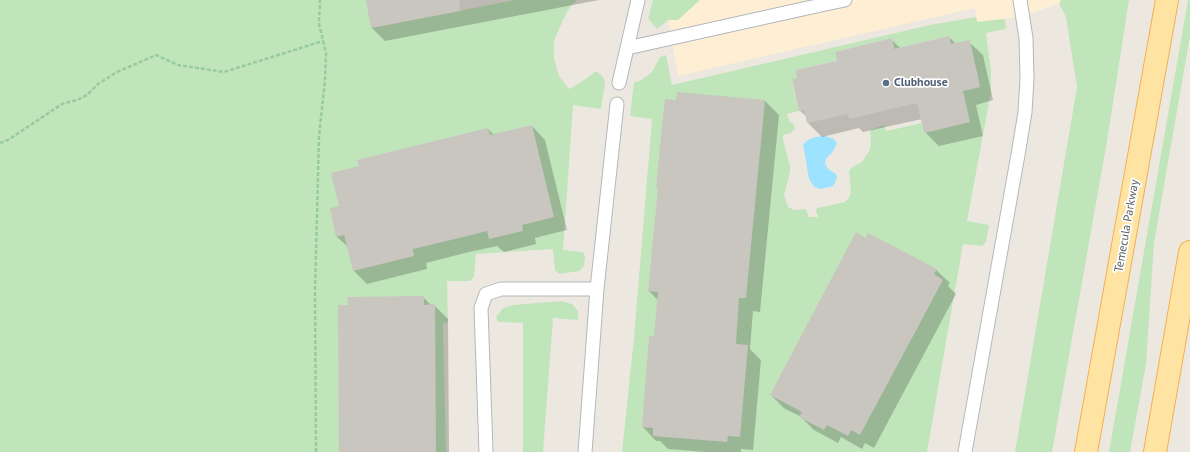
<!DOCTYPE html>
<html>
<head>
<meta charset="utf-8">
<style>
	body { margin:0 }
	canvas { display:block; background:#ece8e0 }
</style>
</head>
<body>
<canvas width="1190" height="452"></canvas>
<script>
const g = document.querySelector('canvas').getContext('2d');
g.lineJoin = 'round';
function paint(path, color) { g.fillStyle = color; g.fill(path, 'evenodd'); }
const shape = rows => new Path2D(rows.map(r => 'M' + r).join(''));
function trace(path, color, width, dash) { g.strokeStyle = color; g.lineWidth = width; g.lineCap = dash ? 'butt' : 'round'; g.setLineDash(dash || []); g.stroke(path); }
function label(font, color, halo, rows, align = 'center') {
  g.font = font + ' "PT Sans",sans-serif'; g.lineWidth = 3.5; g.setLineDash([]); g.textBaseline = 'middle'; g.strokeStyle = halo; g.fillStyle = color; for (const [text, x, y, turn = 0] of rows) {
    g.save(); g.translate(x, y); g.rotate((+turn || 0) * Math.PI / 180); g.textAlign = isNaN(turn) ? turn : align; if (halo) g.strokeText(text, 0, 0); g.fillText(text, 0, 0); g.restore();
  }
}
paint(shape([
	[686,0,1082,0,1066,17,1058,4,1023,16,977,22,975,8,678,76,668,20]
]), '#feeed3');
paint(shape([
	[0,0,366,0,371,28,515,0,577,0,570,7,563,20,554,41,554,59,559,76,569,89,583,81,596,71,603,77,605,83,601,109,573,105,563,250,583,252,585,256,584,266,579,271,559,274,555,270,553,249,476,254,474,277,470,281,447,281,448,322,443,323,446,452,0,452],
	[653,0,700,0,678,20,668,20,657,29,648,18],
	[1061,0,1129,0,1107,141,1052,452,1015,452,1077,87,1066,17,1059,4],
	[1188,0,1190,0,1190,36,1154,243,1146,364,1130,452,1109,452],
	[976,17,977,22,1005,19,1006,29,986,33,991,71,991,92,967,221,989,225,986,242,982,246,963,244,927,452,622,452,634,337,652,119,630,116,634,82,640,81,652,72,660,57,666,55,672,85,930,25],
	[949,36,951,44,970,41,980,87,962,91,969,122,924,133,922,123,886,131,884,125,870,130,871,144,869,151,862,162,851,168,849,172,851,192,849,198,845,202,817,208,816,211,818,217,809,217,806,209,794,210,788,207,784,195,790,172,790,166,783,140,783,135,791,133,795,128,793,124,790,122,787,114,799,111,792,80,797,78,795,70,837,61,835,52,892,38,895,49],
	[561,301,572,304,578,311,578,320,553,318,543,452,523,452,523,323,498,322,496,317,503,308,513,305]
]), '#c1e5bb');
paint(shape([
	[825,136,834,139,837,143,834,150,826,159,825,163,828,169,836,174,837,178,833,186,821,189,814,187,809,179,803,144,808,140,816,137]
]), '#9de2ff');
paint(shape([
	[366,0,599,0,385,41,371,27],
	[949,37,956,44,969,42,983,55,993,100,976,105,983,136,939,146,925,132,922,119,863,132,859,128,822,137,808,123,807,117,800,111,838,61,892,40,901,49],
	[678,93,765,101,779,115,760,312,753,311,750,349,761,360,753,450,741,449,741,452,706,452,668,449,660,441,656,441,643,427,655,337,658,300,649,291,659,189,657,187],
	[532,126,545,140,567,230,535,238,536,244,504,252,497,246,469,252,426,263,427,269,367,284,354,271,348,247,337,237,340,207,360,167,488,129,494,135],
	[936,270,950,283,948,286,956,294,874,448,865,443,862,449,841,437,838,443,814,430,800,416,785,409,771,395],
	[423,297,431,305,434,305,448,319,449,452,340,452]
]), '#0003');
paint(shape([
	[366,0,459,0,460,11,371,28],
	[949,36,951,44,970,40,980,87,963,91,970,122,924,133,917,103,849,119,848,114,807,123,804,110,799,111,792,79,797,78,795,70,837,61,835,52,892,38,894,49],
	[677,92,765,100,746,298,739,298,736,344,748,345,740,437,728,436,727,442,653,436,653,428,642,427,649,336,654,336,658,292,648,291,658,188,656,188,660,146,665,99,676,100],
	[532,125,554,217,522,225,523,231,489,239,487,231,455,239,413,249,414,256,353,271,344,235,336,237,330,208,339,206,331,173,359,166,357,160,488,128,490,135],
	[856,232,866,238,868,233,937,269,934,274,943,280,860,435,851,430,848,436,827,425,824,430,799,417,802,412,770,395],
	[424,296,424,305,435,304,436,452,339,452,338,305,348,305,347,297]
]), '#c9c5bf');
const lane = shape([
	[820,0,821,5,845,0],
	[627,48,821,5],
	[619,83,638,0],
	[486,452,481,308,486,294,501,289,597,289],
	[585,452,597,289,617,104],
	[965,452,1019,149,1025,112,1027,78,1026,38,1020,0]
]);
const primary = shape([
	[1086,452,1167,0],
	[1155,452,1190,252]
]);
trace(lane, '#b3b7bb', 15);
trace(primary, '#f2af52', 24);
trace(shape([
	[0,143,8,140,62,104,77,100,87,95,98,84,117,72,156,55,178,65,224,72,323,41],
	[316,452,315,290,317,216,319,136,325,80,326,53,319,24,320,0]
]), '#97cb9e', 2.5, [4, 2]);
trace(lane, '#fff', 13);
trace(primary, '#ffe3a2', 22);
for (const [x, y, r, color] of [
	[886,83,4,"#5c6f8a"]
]) { const dot = new Path2D(); dot.arc(x, y, r, 0, 2 * Math.PI); g.fillStyle = color; g.fill(dot); trace(dot, '#fff', 1.5); }
label('bold 12px', '#4e5e75', '#fff', [
	["Clubhouse",894,83]
], 'left');
label('12px', '#595e61', '#fff', [
	["Temecula Parkway",1127,226,-80]
]);
</script>
</body>
</html>
